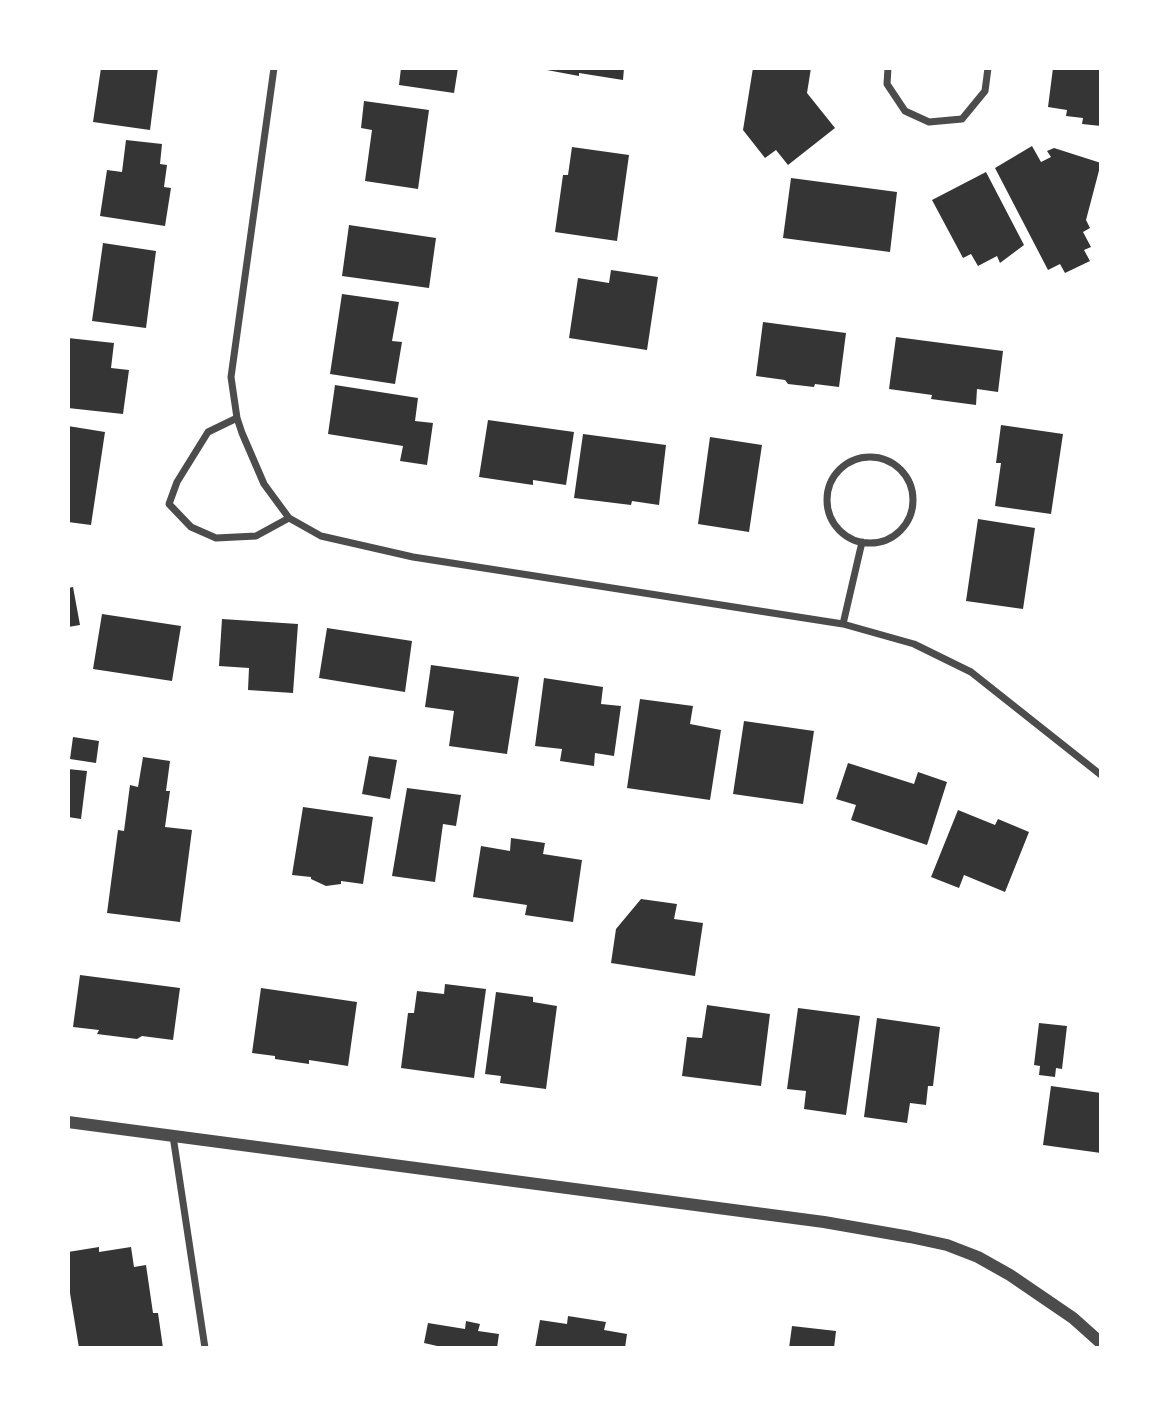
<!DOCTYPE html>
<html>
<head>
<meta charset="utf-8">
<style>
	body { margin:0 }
	#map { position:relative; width:1169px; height:1416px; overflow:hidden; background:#fff; font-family:"IBM Plex Sans",sans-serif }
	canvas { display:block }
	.frame { position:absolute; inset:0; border:70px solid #fff; pointer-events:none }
</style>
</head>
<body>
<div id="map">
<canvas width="1169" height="1416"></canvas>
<div class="frame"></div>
</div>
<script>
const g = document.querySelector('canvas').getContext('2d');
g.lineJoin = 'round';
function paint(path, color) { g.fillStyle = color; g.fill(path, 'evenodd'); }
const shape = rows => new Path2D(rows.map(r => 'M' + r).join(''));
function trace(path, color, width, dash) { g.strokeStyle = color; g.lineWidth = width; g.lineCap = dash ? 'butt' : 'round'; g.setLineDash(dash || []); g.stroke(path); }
paint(shape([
	[101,68,158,68,150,130,93,122],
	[401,68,458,68,454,93,399,85],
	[536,68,624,68,623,80,579,73,579,76],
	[753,68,811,68,807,93,835,128,788,165,776,150,765,158,743,130],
	[1053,68,1101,68,1101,126,1082,124,1083,118,1066,116,1067,110,1048,107],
	[364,101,429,110,418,189,365,181,372,130,361,128],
	[126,140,162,144,160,164,167,165,164,187,171,188,165,226,100,216,107,170,122,172],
	[1032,146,1041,162,1051,157,1047,151,1054,148,1101,163,1086,220,1090,228,1083,232,1091,247,1084,250,1090,261,1065,273,1060,264,1048,270,995,168],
	[572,147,629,155,617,241,555,232,563,175,568,175],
	[986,172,1024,245,1000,263,997,256,978,266,971,254,963,258,932,200],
	[791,178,897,192,890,252,783,238],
	[349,225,436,238,429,288,342,276],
	[103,243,156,251,146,328,92,321],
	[611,270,658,277,647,350,569,338,578,278,609,283],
	[342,294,399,302,392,341,402,342,395,384,330,374],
	[763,322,846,333,839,387,815,384,814,387,788,384,785,380,756,376],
	[896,337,1003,351,998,392,977,389,976,405,931,399,932,395,889,389],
	[68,338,114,343,111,368,129,370,123,414,68,408],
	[335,385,418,398,415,421,433,423,427,465,400,461,403,446,328,434],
	[488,420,574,432,566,485,533,480,533,485,479,477],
	[1001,425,1063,434,1051,514,995,506,1001,463,996,463],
	[68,426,105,432,91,525,68,522],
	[583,434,666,445,659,505,632,501,631,505,574,498],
	[710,437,762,445,749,532,698,524],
	[978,519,1035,528,1023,609,966,601],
	[73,587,80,625,68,627,68,588],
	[102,614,181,626,172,681,93,669],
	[222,619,298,624,293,693,248,690,249,668,219,666],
	[327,628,412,641,405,692,319,678],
	[431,665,519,677,507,754,449,746,454,711,425,707],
	[544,678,603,687,601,704,621,706,614,756,595,753,594,766,560,761,562,749,535,746],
	[640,699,693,706,690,724,721,730,710,800,627,788],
	[744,721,814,731,803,804,733,794],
	[73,737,99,741,96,763,70,759],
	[369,756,397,760,390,799,362,794],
	[143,757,170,761,166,791,170,791,165,827,192,830,180,922,107,913,118,830,124,831,130,785,138,787],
	[848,763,914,784,918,772,947,782,927,845,851,820,856,805,836,799],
	[68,769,87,771,81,819,68,817],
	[407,788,461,795,456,826,443,824,435,882,392,876],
	[303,807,373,817,363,884,341,881,341,884,326,886,311,879,311,877,292,875],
	[958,810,995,825,998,819,1029,832,1005,892,964,875,959,888,931,877],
	[511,838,545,843,543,854,582,860,573,922,525,915,527,905,473,897,481,846,510,851],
	[641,899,677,904,674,919,703,923,695,976,611,963,616,929],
	[80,975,180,988,173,1040,142,1036,137,1039,97,1034,99,1030,73,1027],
	[445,984,486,989,474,1078,401,1068,408,1013,414,1013,417,991,444,994],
	[261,988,357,1002,348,1066,309,1060,309,1064,275,1059,275,1056,252,1053],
	[496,992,533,997,533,1002,557,1006,546,1089,500,1083,501,1076,485,1074],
	[707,1005,770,1014,761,1086,682,1076,687,1037,702,1038],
	[798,1008,860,1016,846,1115,804,1109,806,1091,787,1089],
	[877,1018,940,1027,933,1086,928,1086,926,1105,910,1103,907,1123,864,1117],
	[1039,1023,1067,1026,1062,1069,1056,1068,1055,1077,1039,1075,1040,1066,1034,1065],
	[1051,1086,1101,1093,1101,1153,1043,1145],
	[99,1247,99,1252,131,1247,134,1267,146,1265,153,1313,158,1313,163,1348,79,1348,68,1281,68,1252],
	[568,1316,606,1322,604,1330,627,1334,625,1348,535,1348,540,1320,567,1324],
	[466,1321,480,1324,478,1331,499,1334,497,1348,446,1348,424,1343,428,1323,465,1329],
	[792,1326,836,1331,834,1348,789,1348]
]), '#353535');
trace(shape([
	[274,68,231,377,237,418,242,433,264,484,289,518,321,536,413,557,843,624,914,644,971,672,1101,775],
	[888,68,887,84,905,111,929,122,962,119,985,91,988,68],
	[237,418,208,432,177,482,169,504,191,527,216,538,256,536,289,518],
	'827 500a43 43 0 1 1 86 0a43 43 0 1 1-86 0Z',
	[843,624,862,542],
	[173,1136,205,1348]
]), '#4c4c4c', 7);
trace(shape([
	[68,1122,824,1222,910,1237,947,1245,978,1257,1010,1275,1073,1318,1101,1343]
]), '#4c4c4c', 12);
</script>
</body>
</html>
